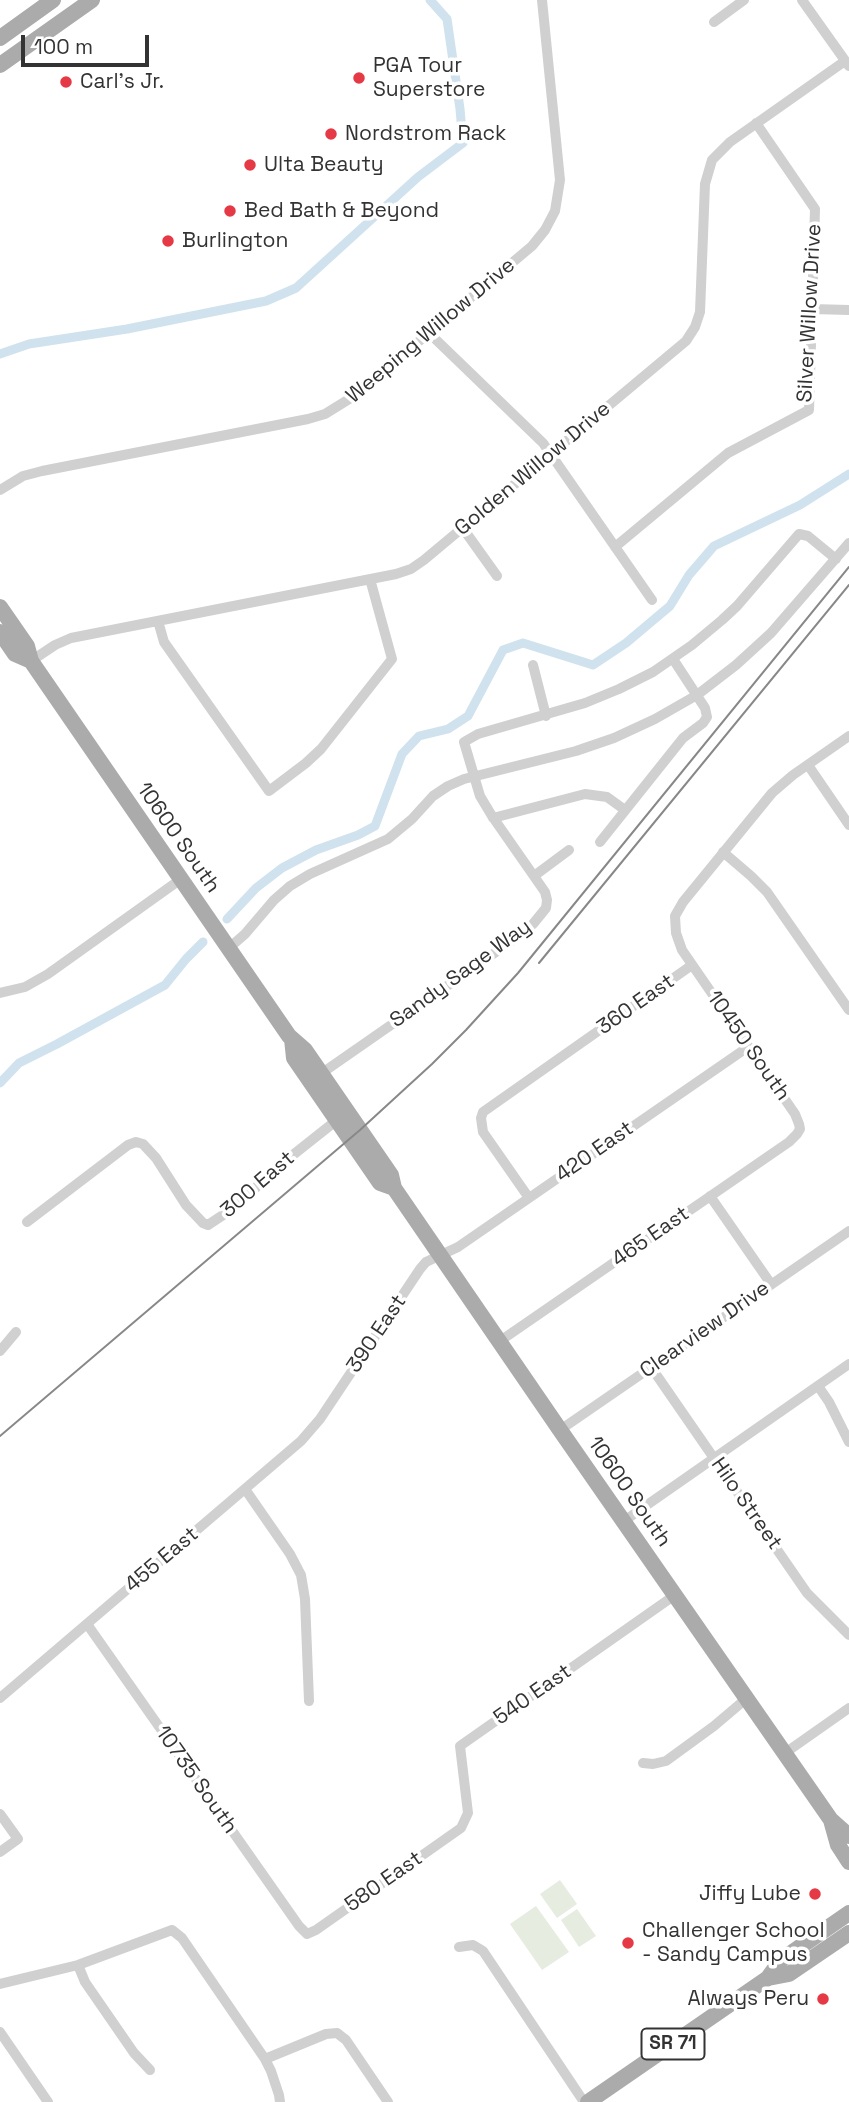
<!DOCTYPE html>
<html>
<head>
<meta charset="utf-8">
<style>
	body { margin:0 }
	#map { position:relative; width:849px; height:2102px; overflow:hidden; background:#fff; font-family:"Space Grotesk",sans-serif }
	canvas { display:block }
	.scale { position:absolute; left:21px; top:35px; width:128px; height:32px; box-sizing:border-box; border:4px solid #333; border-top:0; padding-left:9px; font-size:21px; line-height:24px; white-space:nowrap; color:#333; -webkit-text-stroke:5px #fff; paint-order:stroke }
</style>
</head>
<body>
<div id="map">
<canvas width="849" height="2102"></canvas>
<div class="scale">100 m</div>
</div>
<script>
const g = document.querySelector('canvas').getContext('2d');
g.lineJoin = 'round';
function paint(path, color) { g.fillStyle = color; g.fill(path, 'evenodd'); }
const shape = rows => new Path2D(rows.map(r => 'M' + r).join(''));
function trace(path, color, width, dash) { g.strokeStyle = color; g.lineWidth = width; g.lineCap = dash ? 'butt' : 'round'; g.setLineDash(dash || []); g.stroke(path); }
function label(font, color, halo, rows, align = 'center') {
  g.font = font + ' "Space Grotesk",sans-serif'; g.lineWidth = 7; g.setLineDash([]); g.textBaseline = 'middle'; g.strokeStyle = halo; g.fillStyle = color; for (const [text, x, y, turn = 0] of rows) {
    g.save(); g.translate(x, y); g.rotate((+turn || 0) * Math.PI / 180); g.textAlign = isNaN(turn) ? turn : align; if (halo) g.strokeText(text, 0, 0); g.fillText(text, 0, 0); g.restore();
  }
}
paint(shape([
	[560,1880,577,1904,557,1918,540,1894],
	[536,1906,569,1952,542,1970,510,1924],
	[577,1909,596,1936,579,1947,561,1920]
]), '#e6ecdf');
trace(shape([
	[0,354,29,344,127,329,266,301,296,288,418,177,463,143,460,109,447,19,430,0],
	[227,919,256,888,282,868,316,850,358,835,375,826,402,754,419,736,448,729,468,716,503,650,523,643,593,665,626,643,670,606,689,575,714,546,800,505,849,474],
	[0,1083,19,1063,57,1044,165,985,186,959,203,942]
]), '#cfe2ee', 9);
trace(shape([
	[802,0,849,66],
	[714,22,744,0],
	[812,309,849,310],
	[429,333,543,443,652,600],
	[0,490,23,476,42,471,308,419,325,414,354,396,532,246,545,230,555,211,560,180,542,0],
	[462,527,497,576],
	[615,547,728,453,809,410,815,209,756,123],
	[158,621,164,642,269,791,306,763,321,749,392,659,370,579],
	[31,661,55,645,71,638,396,574,411,569,424,560,686,341,695,327,700,312,705,184,712,160,730,142,845,61],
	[533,665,546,716],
	[808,765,849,825],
	[493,818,585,794,607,797,625,810],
	[600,842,683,738,703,723,707,717,705,708,673,659],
	[723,852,751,876,767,892,849,1010],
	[534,876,569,850],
	[229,948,245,934,274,900,290,886,310,874,388,839,412,819,433,796,448,786,464,779,576,751,614,738,655,719,697,695,736,665,771,633,849,543],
	[0,993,25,987,48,974,181,879],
	[322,1073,519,936,533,924,546,908,547,900,545,892,492,816,480,796,464,742,478,734,585,703,619,689,653,672,692,645,722,620,737,606,799,534,808,536,836,559],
	[710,1196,771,1284],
	[529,1198,483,1132,481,1118,483,1112,692,965],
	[27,1222,128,1145,136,1142,143,1144,156,1158,186,1205,203,1223,208,1225,235,1207,279,1166,337,1120],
	[500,1341,789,1142,797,1134,800,1129,799,1124,795,1114,682,950,676,933,675,916,683,902,772,793,793,775,849,736],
	[0,1351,16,1332],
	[651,1367,807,1593,849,1635],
	[818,1386,829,1402,849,1442],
	[560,1430,849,1231],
	[245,1489,290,1554,301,1575,305,1599,309,1701],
	[624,1521,849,1364],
	[87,1624,299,1926,307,1934,316,1930,461,1828,468,1813,460,1746,675,1595],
	[0,1698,301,1441,320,1419,420,1269,426,1262,458,1247,748,1047],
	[785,1753,849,1708],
	[643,1763,653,1764,666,1761,714,1726,747,1698],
	[0,1814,18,1839,0,1852],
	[459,1947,473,1945,483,1951,584,2102],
	[78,1965,85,1982,134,2053,150,2070],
	[0,1984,78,1965,172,1930,182,1938,265,2059,271,2071,279,2095,280,2102],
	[0,2032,48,2102],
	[265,2059,326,2034,337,2033,346,2040,388,2102]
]), '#d0d0d0', 10);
trace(shape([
	[0,38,53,0],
	[0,65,92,0],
	[0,607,27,646,31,661,289,1036,305,1050,391,1175,394,1188,560,1430,831,1820,849,1836],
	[0,632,15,654,31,661],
	[292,1039,294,1058,380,1183,394,1188],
	[831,1820,838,1845,849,1862],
	[768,1978,789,1974,849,1933],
	[588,2102,768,1978,781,1960,849,1913]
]), '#ababab', 16);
trace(shape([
	[539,963,849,585],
	[0,1436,360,1130,432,1064,466,1030,518,973,849,567]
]), '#888', 2);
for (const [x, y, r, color] of [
	[359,78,7,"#e63946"],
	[66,82,7,"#e63946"],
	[331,134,7,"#e63946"],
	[250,165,7,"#e63946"],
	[230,211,7,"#e63946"],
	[168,241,7,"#e63946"],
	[815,1894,7,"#e63946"],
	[628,1943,7,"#e63946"],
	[823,1999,7,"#e63946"]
]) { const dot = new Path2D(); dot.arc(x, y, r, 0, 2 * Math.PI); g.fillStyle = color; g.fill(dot); trace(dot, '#fff', 2.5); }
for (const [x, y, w] of [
	[673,2044,63]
]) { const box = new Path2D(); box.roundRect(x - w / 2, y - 15.5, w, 31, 5); g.fillStyle = '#fff'; g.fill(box); trace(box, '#333', 2); }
label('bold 19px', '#333', null, [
	["SR 71",673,2044]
]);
label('21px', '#333', '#fff', [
	["PGA Tour",373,66],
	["Superstore",373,90],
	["Carl's Jr.",80,82],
	["Nordstrom Rack",345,134],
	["Ulta Beauty",264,165],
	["Bed Bath & Beyond",244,211],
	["Burlington",182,241],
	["Jiffy Lube",801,1894,"right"],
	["Challenger School",642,1931],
	["- Sandy Campus",642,1955],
	["Always Peru",809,1999,"right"]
], 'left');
label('21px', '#333', '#fff', [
	["Silver Willow Drive",810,313,-87],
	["Weeping Willow Drive",431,331,-40],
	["Golden Willow Drive",533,469,-40],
	["10600 South",178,838,55],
	["Sandy Sage Way",461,974,-36],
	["360 East",636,1005,-35],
	["10450 South",748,1046,55],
	["420 East",595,1152,-35],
	["300 East",258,1185,-41],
	["465 East",651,1237,-35],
	["Clearview Drive",705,1330,-35],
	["390 East",377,1334,-56],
	["10600 South",629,1492,55],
	["Hilo Street",746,1504,55],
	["455 East",162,1560,-40],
	["540 East",533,1695,-35],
	["10735 South",196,1780,55],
	["580 East",384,1882,-35]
]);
</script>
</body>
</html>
